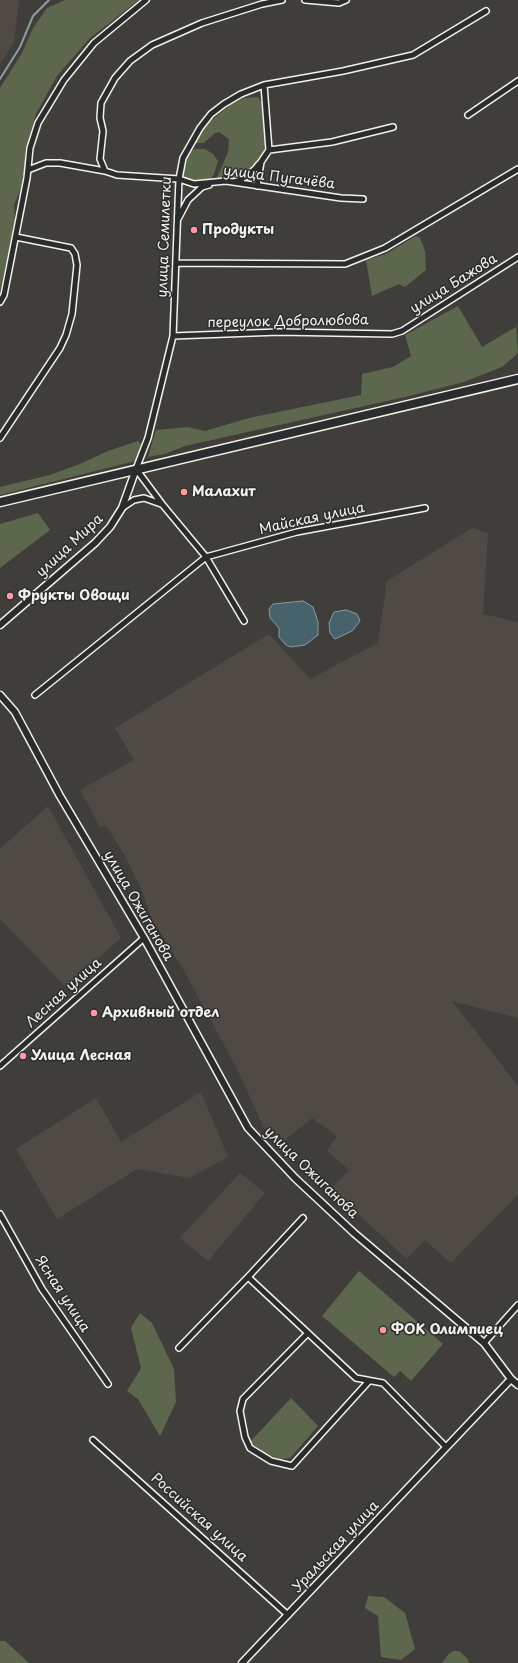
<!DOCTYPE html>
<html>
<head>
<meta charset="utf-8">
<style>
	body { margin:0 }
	canvas { display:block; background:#403e3b }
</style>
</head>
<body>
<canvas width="518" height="1663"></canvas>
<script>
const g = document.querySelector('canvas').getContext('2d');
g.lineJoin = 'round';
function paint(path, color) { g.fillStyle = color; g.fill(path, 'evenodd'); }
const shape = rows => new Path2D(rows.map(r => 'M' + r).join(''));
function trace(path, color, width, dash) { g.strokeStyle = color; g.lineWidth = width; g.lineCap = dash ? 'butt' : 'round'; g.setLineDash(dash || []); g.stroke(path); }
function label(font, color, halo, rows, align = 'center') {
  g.font = font + ' "Playpen Sans",sans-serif'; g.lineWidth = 3; g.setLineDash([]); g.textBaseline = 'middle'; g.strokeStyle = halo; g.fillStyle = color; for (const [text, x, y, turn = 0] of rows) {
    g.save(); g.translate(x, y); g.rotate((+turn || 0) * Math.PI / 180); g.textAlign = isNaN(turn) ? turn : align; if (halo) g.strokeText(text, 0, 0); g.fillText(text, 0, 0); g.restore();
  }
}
paint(shape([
	[0,0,19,0,14,42,0,64],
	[472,528,488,533,483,614,518,622,518,1018,452,1001,518,1086,518,1195,451,1263,425,1240,407,1259,331,1189,349,1170,327,1151,337,1136,312,1118,278,1146,264,1128,238,1071,186,974,152,919,142,891,125,856,106,825,100,827,80,790,134,760,115,728,269,634,310,679,378,643,387,581],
	[48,806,121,938,66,987,0,919,0,849],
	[201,1092,228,1157,189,1178,137,1169,57,1219,16,1149,96,1098,121,1142],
	[240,1173,265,1193,208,1261,180,1238]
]), '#4f4a44');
paint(shape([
	[65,0,139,0,90,38,57,76,36,114,25,151,26,169,22,186,14,205,15,224,0,291,0,88,22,53,33,28,47,8],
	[258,97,262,104,265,125,266,146,260,158,254,181,249,184,237,179,216,180,228,152,229,139,219,132,215,133,204,143,195,143,196,139,208,123,230,105,244,98],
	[196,149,205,149,213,154,218,161,214,174,210,181,200,182,182,179,187,157,191,151],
	[416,236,420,238,425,251,426,270,405,287,399,284,372,296,366,260,386,254],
	[458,306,482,347,516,327,518,353,502,367,464,382,405,397,185,446,165,454,148,457,156,430,187,427,205,431,249,418,361,395,362,374,393,367,411,356,405,335],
	[138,441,142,445,139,460,0,495,0,487,50,475,80,464,108,451],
	[38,513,50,530,0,568,0,524],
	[359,1271,443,1344,411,1381,400,1371,394,1377,322,1316],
	[140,1313,152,1323,174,1369,176,1402,160,1436,138,1399,127,1391,141,1368,131,1328],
	[291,1398,318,1426,290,1458,280,1459,268,1455,250,1442],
	[368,1596,384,1597,405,1613,415,1649,401,1660,381,1657,378,1616,365,1608],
	[0,1641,5,1641,29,1663,0,1663],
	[453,1651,459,1651,467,1658,469,1663,442,1663,448,1655]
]), '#5d674e');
const water = shape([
	[303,601,313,607,318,622,318,635,305,645,291,647,286,645,279,637,279,628,270,618,269,609,273,604,303,601],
	[346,610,357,614,360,621,352,631,335,639,330,633,329,623,334,612,346,610]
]);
paint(water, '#46626a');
trace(water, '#8c9b9c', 1);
trace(shape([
	[0,79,20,47,33,16,49,0]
]), '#8c9b9c', 2);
const minor = shape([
	[305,0,339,3,346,0],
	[468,115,518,81],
	[269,150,332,142,393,127],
	[28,170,46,163,60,163,105,171,117,175,179,179,194,184,226,181,341,198,363,199],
	[105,171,100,159,103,131,100,118,101,103,115,78,130,61,152,45,202,23,262,4,282,0],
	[233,182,238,181,248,175,255,169,259,164],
	[257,186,261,162,269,150,264,85],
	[178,219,188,200,202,187,209,185],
	[176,263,345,264,385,248,518,169],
	[0,302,4,295,27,178,30,148,38,123,64,80,94,43,146,0],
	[173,336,279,332,392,334,402,331,518,257],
	[0,438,60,348,66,335,72,314,77,265,75,254,71,248,16,237],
	[122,508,134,500,144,498,161,504],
	[244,621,206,557,162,504,136,469,148,438,173,336,179,179,183,158,200,128,211,114,224,104,241,94,264,85,343,71,413,55,486,11],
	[35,695,206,557,297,532,425,508],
	[0,1066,144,938],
	[0,1214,42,1289,108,1384],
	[248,1277,356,1378,383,1383,446,1447],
	[308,1333,243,1399,240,1411,245,1437,250,1448,271,1461,292,1466,369,1381],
	[484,1343,518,1305],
	[179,1348,248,1277,303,1218],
	[93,1440,288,1615]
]);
const tertiary = shape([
	[0,625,95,543,110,527,122,508,136,469],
	[0,695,15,712,60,796,144,938,248,1128,295,1178,354,1233,484,1343,511,1379,518,1385],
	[242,1663,511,1379]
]);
const primary = shape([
	[0,502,518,379]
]);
trace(minor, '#f4f1e8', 8);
trace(tertiary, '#f4f1e8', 9);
trace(primary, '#f4f1e8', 11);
trace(minor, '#2a2d2e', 5);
trace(tertiary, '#2a2d2e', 6);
trace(primary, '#2a2d2e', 8);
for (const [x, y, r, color] of [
	[194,230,4,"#ff9aa2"],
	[184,492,4,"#ff9aa2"],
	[10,596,4,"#ff9aa2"],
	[94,1013,4,"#ff9aa2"],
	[23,1056,4,"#ff9aa2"],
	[383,1330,4,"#ff9aa2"]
]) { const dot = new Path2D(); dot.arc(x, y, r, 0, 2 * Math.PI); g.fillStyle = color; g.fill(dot); trace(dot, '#2a2d2e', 1.5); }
label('14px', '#f4f1e8', '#2a2d2e', [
	["улица Пугачёва",279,178,7],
	["улица Семилетки",165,237,-88],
	["улица Бажова",454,284,-32],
	["переулок Добролюбова",288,322,-1],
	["Майская улица",312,519,-12],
	["улица Мира",70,546,-43],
	["улица Ожиганова",138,906,60],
	["Лесная улица",64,993,-42],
	["улица Ожиганова",311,1173,44],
	["Ясная улица",62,1294,57],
	["Российская улица",199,1518,42],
	["Уральская улица",336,1547,-47]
]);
label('bold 14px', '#f4f1e8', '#2a2d2e', [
	["Продукты",202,230],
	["Малахит",192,492],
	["Фрукты Овощи",18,596],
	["Архивный отдел",102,1013],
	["Улица Лесная",31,1056],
	["ФОК Олимпиец",391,1330]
], 'left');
</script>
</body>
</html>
